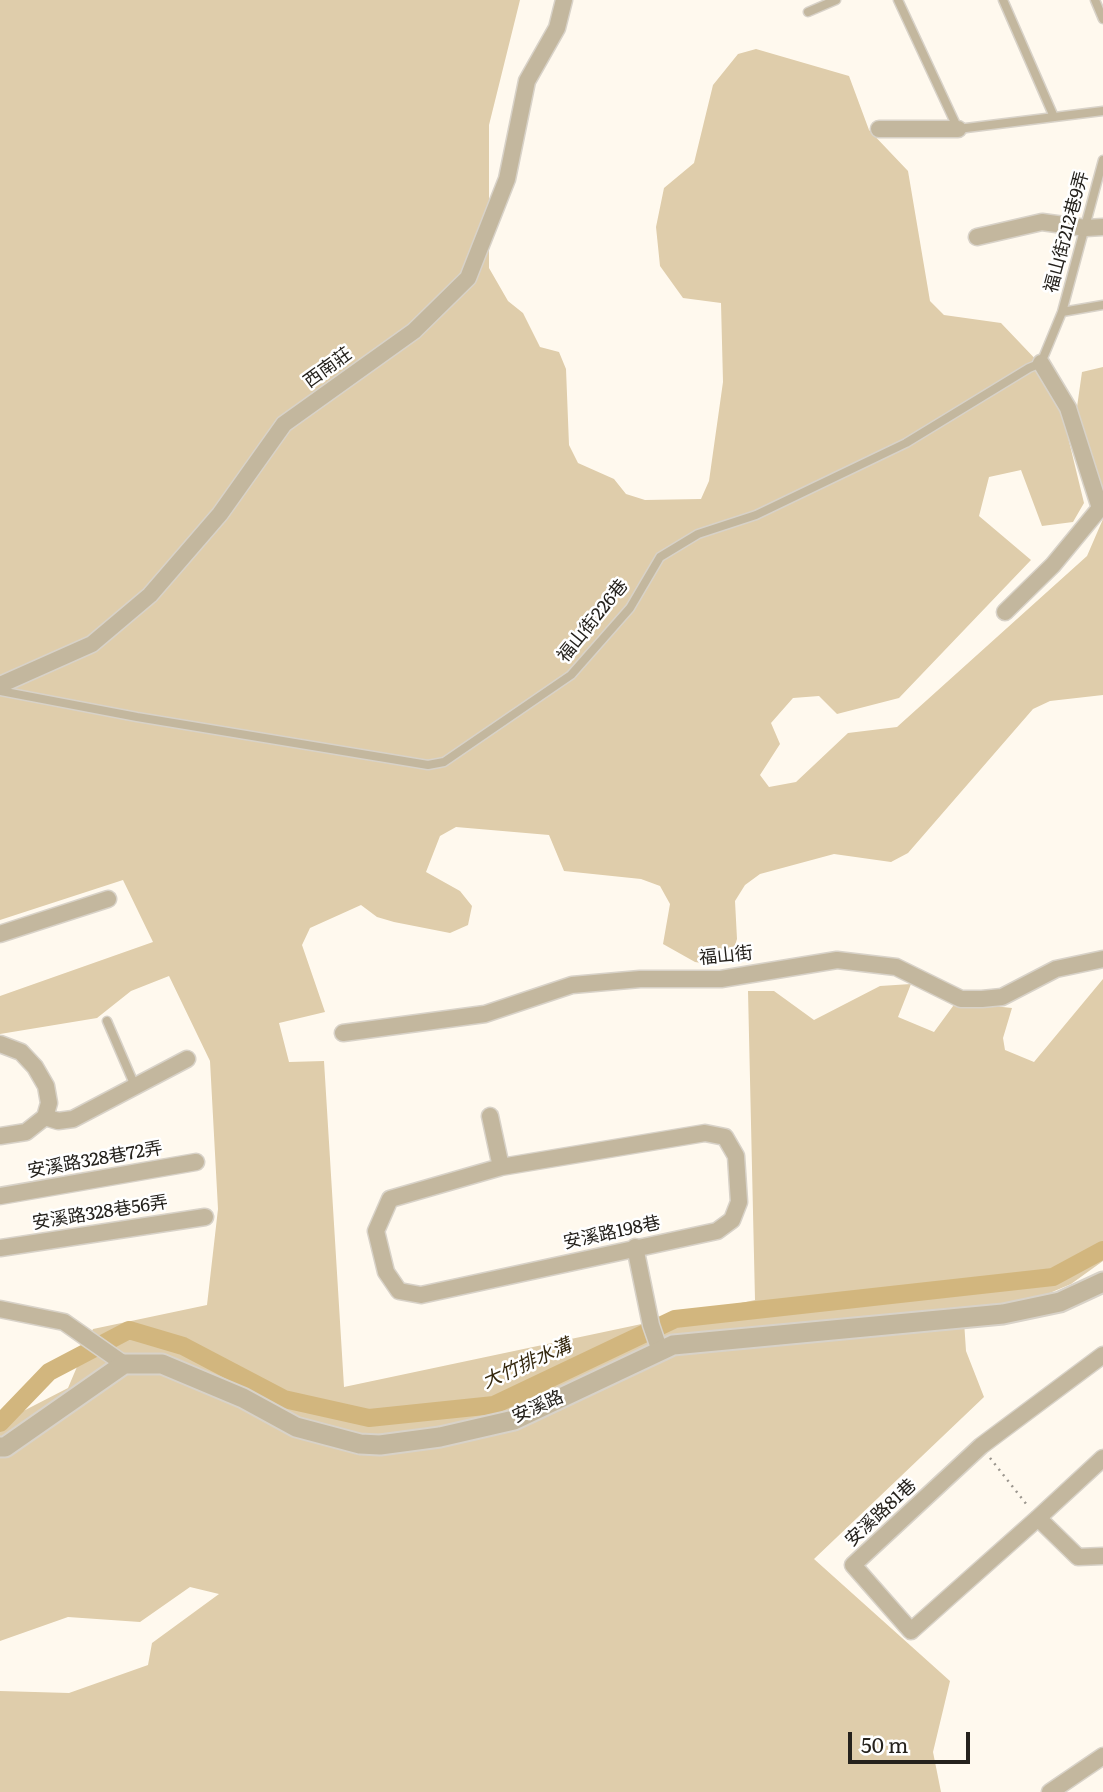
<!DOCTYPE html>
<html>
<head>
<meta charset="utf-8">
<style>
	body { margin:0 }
	#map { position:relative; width:1103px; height:1792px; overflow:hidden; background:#fff9ee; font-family:Literata,serif }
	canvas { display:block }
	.scale { position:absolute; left:848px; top:1732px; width:122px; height:32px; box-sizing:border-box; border:4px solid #25221d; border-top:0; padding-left:9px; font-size:21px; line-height:24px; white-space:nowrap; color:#25221d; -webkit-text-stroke:5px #fff; paint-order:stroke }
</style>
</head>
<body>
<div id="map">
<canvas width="1103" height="1792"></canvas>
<div class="scale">50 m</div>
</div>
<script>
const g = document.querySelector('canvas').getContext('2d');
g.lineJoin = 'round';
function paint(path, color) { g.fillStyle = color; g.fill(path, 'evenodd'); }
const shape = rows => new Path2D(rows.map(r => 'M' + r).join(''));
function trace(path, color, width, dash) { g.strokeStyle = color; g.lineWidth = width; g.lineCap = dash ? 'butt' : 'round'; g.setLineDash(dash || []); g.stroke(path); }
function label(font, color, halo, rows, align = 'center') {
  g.font = font + ' Literata,"Noto Sans TC",serif'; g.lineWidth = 5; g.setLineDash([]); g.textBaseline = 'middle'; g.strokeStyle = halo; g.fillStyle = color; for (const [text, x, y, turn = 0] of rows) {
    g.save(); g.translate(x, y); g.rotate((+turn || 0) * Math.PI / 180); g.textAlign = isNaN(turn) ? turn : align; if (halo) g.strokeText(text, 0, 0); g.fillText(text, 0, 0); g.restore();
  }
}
paint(shape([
	[0,0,520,0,489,125,489,268,508,301,523,313,540,347,559,352,566,369,569,445,578,463,614,479,626,494,645,500,701,499,709,481,723,382,721,303,683,298,660,266,656,227,664,188,694,163,713,85,738,54,756,49,849,76,869,130,908,171,930,301,944,315,1001,323,1041,365,1059,400,1084,503,1073,522,1042,526,1021,470,989,477,979,516,1031,560,899,698,837,714,819,696,793,698,771,723,780,744,760,775,769,787,796,782,848,733,897,727,1087,556,1103,519,1103,695,1050,701,1033,709,908,853,891,862,834,854,760,874,745,885,735,901,737,939,731,958,714,965,695,962,663,944,670,904,660,886,641,879,564,871,549,835,456,827,440,836,426,872,460,891,472,906,468,925,450,933,394,922,377,917,361,905,310,928,302,945,325,1012,279,1023,289,1062,324,1061,344,1387,755,1300,748,991,774,991,814,1020,880,986,911,984,898,1017,934,1032,956,1002,1012,1008,1003,1038,1005,1050,1034,1062,1103,979,1103,1261,1071,1284,1019,1306,964,1321,966,1351,984,1397,814,1559,950,1681,933,1752,941,1792,0,1792,0,1691,69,1693,148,1665,152,1643,219,1594,190,1587,140,1622,68,1617,0,1641,0,1423,68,1388,93,1329,207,1305,218,1209,210,1061,169,976,131,991,97,1018,0,1034,0,996,153,942,123,880,0,920],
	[1103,367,1103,493,1077,407,1082,372]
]), '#dfcdab');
trace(shape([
	[0,1423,49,1372,129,1330,183,1346,284,1399,369,1418,494,1405,675,1319,1053,1277,1103,1250]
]), '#d2b67e', 18);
const service = shape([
	[898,0,958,129,1103,111],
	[1003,0,1054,117],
	[1095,0,1103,19],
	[808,12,836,0],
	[1062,312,1103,305],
	[0,691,137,717,428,765,444,762,571,675,630,608,660,557,698,534,756,515,906,443,1029,368,1041,363,1062,312,1103,160],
	[107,1021,135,1086]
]);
const minor = shape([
	[879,129,958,129],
	[977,237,1042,222,1086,228,1103,227],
	[1005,612,1053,565,1100,508,1068,408,1041,363],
	[0,685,92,644,150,595,220,514,284,424,414,331,468,278,507,179,527,81,557,28,564,0],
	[0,934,108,899],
	[343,1033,485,1014,572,985,640,979,721,979,837,960,896,967,961,999,982,999,1002,997,1056,969,1103,959],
	[0,1044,21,1052,35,1067,46,1086,49,1103,45,1117,26,1132,0,1136],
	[490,1116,501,1167,390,1199,376,1231,386,1272,399,1291,421,1295,717,1231,732,1220,739,1202,736,1156,725,1137,705,1133,501,1167],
	[45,1117,58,1121,73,1119,187,1059],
	[0,1196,196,1162],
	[635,1247,651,1325,660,1351],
	[0,1248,205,1217],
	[0,1309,64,1322,124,1364],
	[1103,1355,981,1446,853,1565,911,1631,1038,1518,1103,1458],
	[1038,1518,1078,1557,1103,1556],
	[1050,1792,1103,1756]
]);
const tertiary = shape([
	[0,1447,5,1447,124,1364,162,1364,243,1398,296,1427,360,1444,380,1445,440,1437,514,1420,673,1345,1003,1314,1060,1302,1103,1282]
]);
trace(service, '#d8d2c8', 11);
trace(minor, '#d8d2c8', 19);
trace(tertiary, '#d8d2c8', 23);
trace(shape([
	[990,1458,1027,1505]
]), '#9b968e', 2.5, [2, 5]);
trace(service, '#c3b79e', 8);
trace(minor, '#c3b79e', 16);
trace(tertiary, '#c3b79e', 19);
label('18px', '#25221d', '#fff', [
	["福山街212巷9弄",1067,232,-75],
	["西南莊",328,368,-36],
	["福山街226巷",593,621,-51],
	["福山街",726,956,-6],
	["安溪路328巷72弄",95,1160,-10],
	["安溪路328巷56弄",100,1213,-9],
	["安溪路198巷",612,1233,-12],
	["安溪路",538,1407,-24],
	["安溪路81巷",881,1513,-43]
]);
label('italic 19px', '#34270d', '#fff', [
	["大竹排水溝",527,1364,-24]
]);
</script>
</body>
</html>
